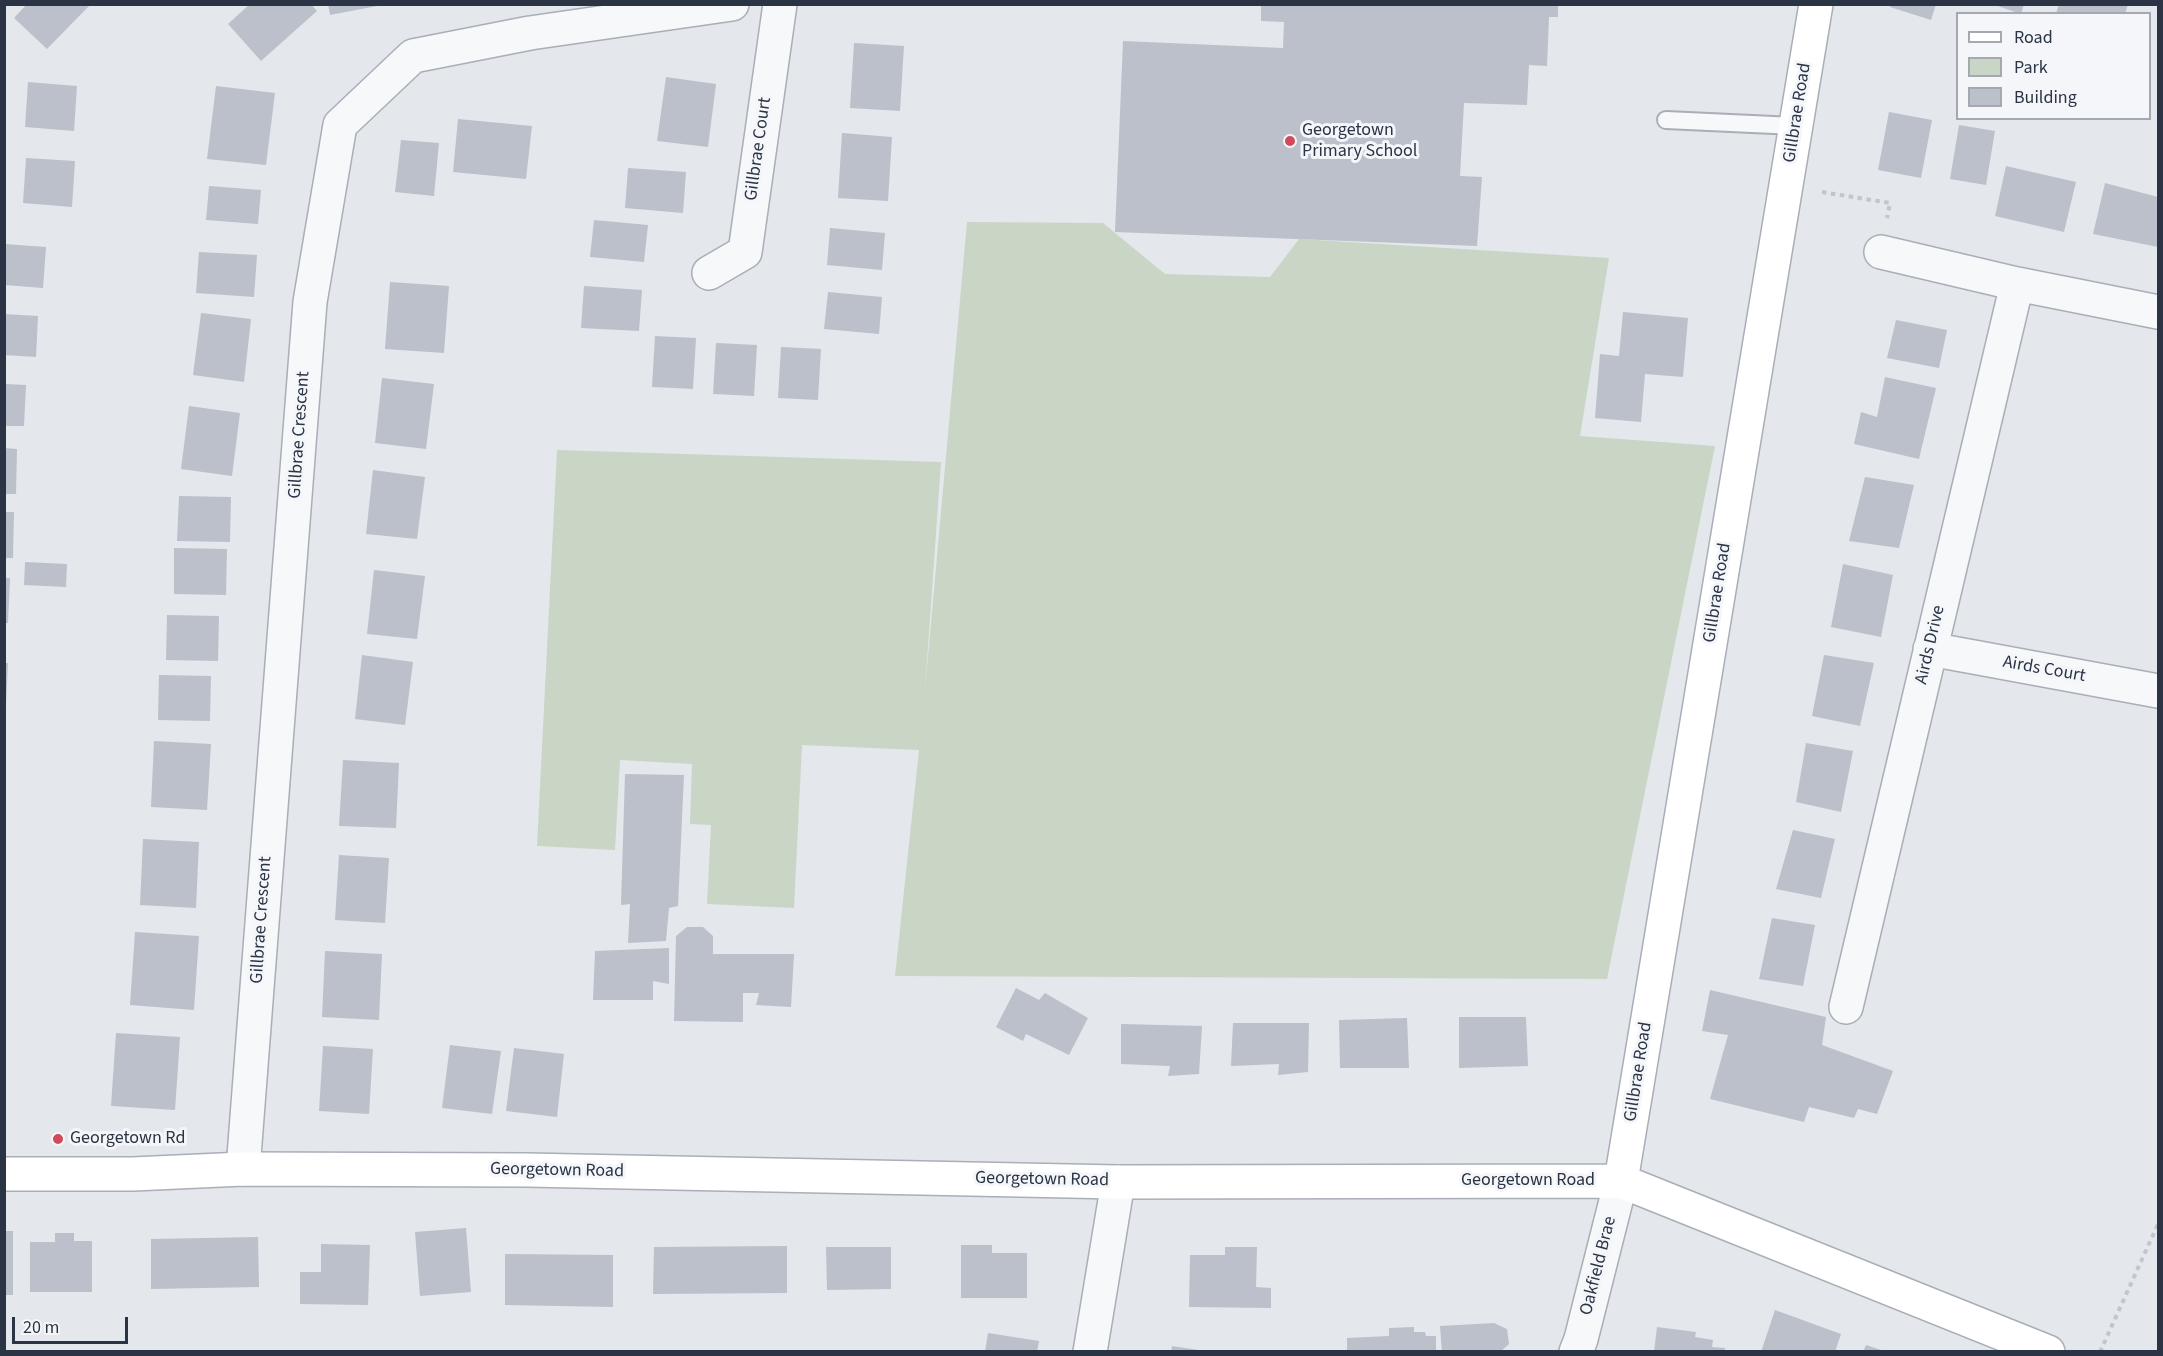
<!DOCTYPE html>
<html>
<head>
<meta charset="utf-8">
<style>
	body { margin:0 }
	#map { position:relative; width:2163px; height:1356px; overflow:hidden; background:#e4e7ec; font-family:"Source Sans 3",sans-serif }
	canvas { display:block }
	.frame { position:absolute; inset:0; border:6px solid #2b3445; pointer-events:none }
	.legend { position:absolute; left:1956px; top:12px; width:195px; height:108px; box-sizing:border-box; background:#f4f6f9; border:2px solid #a4a8b1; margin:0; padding:8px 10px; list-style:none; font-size:18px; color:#2b3445 }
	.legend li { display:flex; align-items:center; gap:12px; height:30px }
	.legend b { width:30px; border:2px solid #a4a8b1 }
	.scale { position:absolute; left:12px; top:1317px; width:116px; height:27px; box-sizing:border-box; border:3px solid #2b3445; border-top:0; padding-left:8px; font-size:18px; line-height:21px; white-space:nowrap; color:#2b3445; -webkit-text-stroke:4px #f4f6f9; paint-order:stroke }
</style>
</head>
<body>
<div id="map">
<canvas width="2163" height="1356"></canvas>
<div class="frame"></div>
<ul class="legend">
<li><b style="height:8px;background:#fff"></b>Road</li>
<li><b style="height:16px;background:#c9d6c5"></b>Park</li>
<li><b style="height:16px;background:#bbc0ca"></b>Building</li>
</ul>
<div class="scale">20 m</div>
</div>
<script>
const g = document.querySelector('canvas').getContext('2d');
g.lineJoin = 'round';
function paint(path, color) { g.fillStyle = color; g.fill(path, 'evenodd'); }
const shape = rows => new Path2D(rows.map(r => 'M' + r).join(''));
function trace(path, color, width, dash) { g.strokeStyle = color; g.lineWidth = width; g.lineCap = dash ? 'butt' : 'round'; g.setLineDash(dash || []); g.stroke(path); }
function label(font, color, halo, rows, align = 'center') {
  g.font = font + ' "Source Sans 3",sans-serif'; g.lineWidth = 6; g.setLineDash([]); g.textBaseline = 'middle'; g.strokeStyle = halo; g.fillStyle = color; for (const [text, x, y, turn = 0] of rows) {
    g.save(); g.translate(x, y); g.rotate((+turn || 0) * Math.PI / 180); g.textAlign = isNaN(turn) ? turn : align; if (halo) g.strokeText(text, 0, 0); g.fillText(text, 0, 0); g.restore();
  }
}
paint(shape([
	[967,222,1103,223,1165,274,1270,277,1299,239,1609,258,1580,436,1715,446,1607,979,895,976,919,750,802,745,794,908,707,904,711,825,690,824,692,764,620,760,615,850,537,846,557,450,941,462,925,690]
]), '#c9d6c5');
paint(shape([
	[27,4,88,4,89,6,47,49,14,18],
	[250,4,311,4,317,11,261,61,228,24],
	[328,4,377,4,377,6,330,15],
	[1261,4,1558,4,1558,17,1549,17,1547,66,1529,65,1527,105,1464,103,1460,176,1482,177,1477,246,1115,232,1123,41,1283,48,1284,22,1261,21],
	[1891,4,1936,4,1931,20,1890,7],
	[1992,4,2024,4,2021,14],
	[2059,4,2128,4,2125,14,2056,14],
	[854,43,904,46,900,111,850,108],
	[666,77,716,84,708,147,657,141],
	[28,82,77,86,74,131,25,127],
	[216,86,275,93,266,165,207,159],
	[1889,112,1932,120,1921,178,1878,170],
	[458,119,532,126,526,179,453,172],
	[1959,125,1995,131,1986,185,1950,179],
	[842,133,892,137,888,201,838,198],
	[401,140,439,143,434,196,395,192],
	[26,158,75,161,72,207,23,203],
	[2006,166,2076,182,2064,232,1995,216],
	[628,168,686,172,683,213,625,208],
	[2105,183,2158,197,2158,247,2093,234],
	[209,186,261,190,258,224,206,220],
	[594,220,648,225,644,262,590,257],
	[830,228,885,233,882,270,827,265],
	[4,244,46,247,43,288,4,285],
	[199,252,257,255,254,297,196,293],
	[390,282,449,286,444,353,385,349],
	[584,286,642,290,639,331,581,328],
	[828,292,882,297,879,334,824,329],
	[1623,312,1688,318,1683,377,1645,374,1641,422,1595,418,1600,354,1619,356],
	[201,313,251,319,244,382,193,375],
	[4,314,38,316,36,357,4,355],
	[1896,320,1947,330,1939,368,1887,358],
	[655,336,696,338,693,389,652,387],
	[716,343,757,345,754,396,713,394],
	[781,347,821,349,818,400,778,398],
	[1885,377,1936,388,1919,459,1854,444,1861,412,1877,417],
	[382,378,434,384,426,449,375,443],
	[5,384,26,385,24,426,5,426],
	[189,406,240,413,232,476,181,469],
	[4,448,17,449,16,494,4,494],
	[373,470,425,477,417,539,366,534],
	[1865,477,1914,485,1899,548,1849,541],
	[179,496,231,497,230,542,177,541],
	[4,512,14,512,13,558,4,558],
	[174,548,227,549,226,595,174,594],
	[25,562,67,564,66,587,24,585],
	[1843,564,1893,575,1881,637,1831,627],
	[374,570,425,576,417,639,367,634],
	[4,578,10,578,8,623,4,623],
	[167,615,219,616,218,661,166,660],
	[362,655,413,662,405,725,355,719],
	[1824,655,1874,663,1860,726,1812,716],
	[5,663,8,663,6,706,5,706],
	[159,675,211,676,210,721,158,720],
	[154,741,211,744,207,810,151,807],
	[1806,743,1853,751,1841,812,1796,802],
	[343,760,399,763,396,828,339,826],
	[625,774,684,775,678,906,669,908,666,941,628,943,630,904,621,905],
	[1793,830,1835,839,1821,898,1776,889],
	[143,839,199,842,196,908,140,905],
	[339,855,389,858,385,923,335,920],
	[1772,918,1815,925,1803,986,1759,979],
	[687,927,703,927,713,936,713,954,794,954,791,1007,756,1005,759,993,743,993,743,1022,674,1021,676,936],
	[135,932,199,936,194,1010,130,1005],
	[669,948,669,984,653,981,653,1000,593,1000,595,951],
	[325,951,382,954,379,1020,322,1017],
	[1016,988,1039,1000,1045,993,1088,1018,1069,1055,1026,1034,1023,1041,996,1027],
	[1710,990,1826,1017,1822,1045,1893,1071,1877,1114,1858,1109,1854,1118,1809,1107,1804,1122,1710,1099,1728,1035,1702,1031],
	[1459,1017,1526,1017,1528,1066,1459,1068],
	[1407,1018,1409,1068,1340,1068,1339,1020],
	[1233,1023,1309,1023,1308,1072,1278,1075,1279,1064,1231,1066],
	[1121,1024,1202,1026,1199,1074,1168,1076,1170,1066,1121,1064],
	[116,1033,180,1037,175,1110,111,1106],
	[450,1045,501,1051,492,1114,442,1108],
	[323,1046,373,1049,369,1114,319,1111],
	[514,1048,564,1054,557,1117,506,1111],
	[466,1228,471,1292,420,1296,415,1232],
	[4,1231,13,1231,13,1295,4,1295],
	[55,1233,74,1233,74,1241,92,1241,92,1292,30,1292,30,1242,55,1242],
	[258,1237,259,1287,151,1289,151,1239],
	[321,1244,370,1245,368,1305,300,1304,300,1272,321,1272],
	[961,1245,992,1245,992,1253,1027,1253,1027,1298,961,1298],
	[787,1246,787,1293,653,1294,654,1247],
	[826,1247,891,1247,891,1289,827,1290],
	[1225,1247,1257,1247,1256,1287,1271,1288,1271,1308,1189,1307,1190,1255,1225,1255],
	[505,1254,613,1255,613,1307,505,1305],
	[1775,1310,1841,1334,1835,1352,1761,1352],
	[1494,1323,1507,1329,1509,1344,1500,1352,1442,1352,1440,1326],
	[1414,1327,1414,1332,1425,1332,1426,1336,1436,1336,1436,1352,1347,1352,1347,1338,1389,1336,1389,1328],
	[1657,1327,1696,1332,1695,1337,1713,1340,1712,1347,1725,1348,1725,1352,1654,1352],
	[988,1333,1039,1341,1037,1352,985,1352],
	[1866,1345,1884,1351,1884,1352,1863,1352],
	[1172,1346,1199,1350,1199,1352,1171,1352]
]), '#bbc0ca');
const lane = shape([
	[1666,120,1795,126]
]);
const street = shape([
	[1881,252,2017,284],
	[709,273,745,252,780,4],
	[1930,649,2158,691],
	[1846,1007,2017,284,2158,312],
	[243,1169,310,302,340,125,413,56,530,33,732,4],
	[1090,1352,1118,1182],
	[1576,1352,1581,1339,1621,1181]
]);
const secondary = shape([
	[4,1174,133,1174,243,1169,527,1170,1118,1182,1621,1181,2048,1352],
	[1621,1181,1816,4]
]);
trace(lane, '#a9aeb7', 20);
trace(street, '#a9aeb7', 36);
trace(secondary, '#a9aeb7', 36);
trace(shape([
	[1822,192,1890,203,1887,218],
	[2100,1352,2158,1224]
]), '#c2c5cb', 4, [4.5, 4.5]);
trace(lane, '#f7f8fa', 16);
trace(street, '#f7f8fa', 33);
trace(secondary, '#fff', 33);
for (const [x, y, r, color] of [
	[1290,141,6,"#d1495b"],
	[58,1139,6,"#d1495b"]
]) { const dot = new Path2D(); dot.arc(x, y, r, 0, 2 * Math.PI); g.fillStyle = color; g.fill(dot); trace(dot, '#f4f6f9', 2); }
label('18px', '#2b3445', '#f4f6f9', [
	["Gillbrae Road",1798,113,-81],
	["Gillbrae Court",759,149,-82],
	["Gillbrae Crescent",300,435,-86],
	["Gillbrae Road",1718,593,-81],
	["Airds Drive",1931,645,-77],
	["Airds Court",2044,670,10],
	["Gillbrae Crescent",262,920,-86],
	["Gillbrae Road",1639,1072,-81],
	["Georgetown Road",557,1171,1],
	["Georgetown Road",1042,1180,1],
	["Georgetown Road",1528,1181],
	["Oakfield Brae",1599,1266,-76]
]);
label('18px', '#2b3445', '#f4f6f9', [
	["Georgetown",1302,131],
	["Primary School",1302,152],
	["Georgetown Rd",70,1139]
], 'left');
</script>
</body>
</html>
